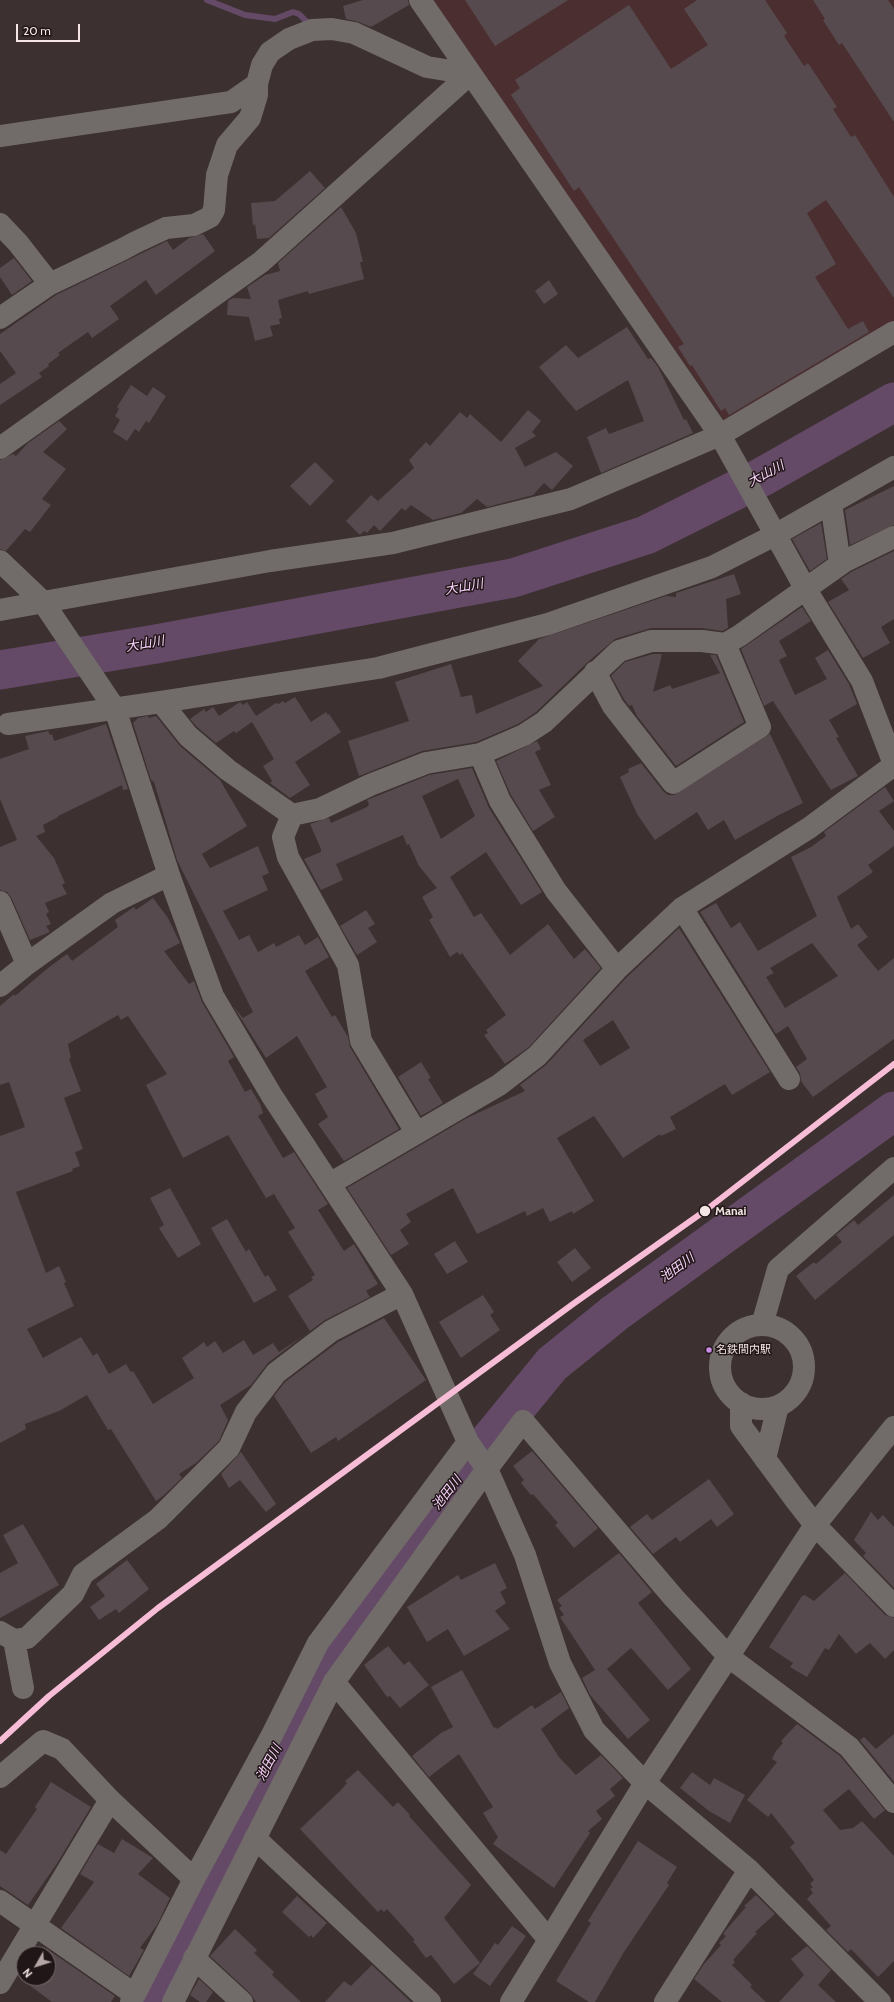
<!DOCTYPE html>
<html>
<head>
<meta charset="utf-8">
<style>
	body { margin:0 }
	#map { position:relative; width:894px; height:2002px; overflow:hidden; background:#3c3030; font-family:Cabin,sans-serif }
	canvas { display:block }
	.north { position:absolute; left:16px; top:1946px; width:40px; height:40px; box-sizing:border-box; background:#211617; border:1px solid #766969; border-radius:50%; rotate:231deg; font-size:11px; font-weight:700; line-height:16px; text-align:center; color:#f5e5e5 }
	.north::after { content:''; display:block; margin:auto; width:14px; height:18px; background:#b4a6a6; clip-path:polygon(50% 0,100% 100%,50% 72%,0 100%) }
	.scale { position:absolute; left:16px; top:24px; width:64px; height:18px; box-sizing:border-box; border:2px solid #f5e5e5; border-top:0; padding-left:5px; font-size:12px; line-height:14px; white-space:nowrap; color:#f5e5e5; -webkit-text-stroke:3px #211617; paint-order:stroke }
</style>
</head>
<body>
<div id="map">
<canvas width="894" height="2002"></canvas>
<div class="north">N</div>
<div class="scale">20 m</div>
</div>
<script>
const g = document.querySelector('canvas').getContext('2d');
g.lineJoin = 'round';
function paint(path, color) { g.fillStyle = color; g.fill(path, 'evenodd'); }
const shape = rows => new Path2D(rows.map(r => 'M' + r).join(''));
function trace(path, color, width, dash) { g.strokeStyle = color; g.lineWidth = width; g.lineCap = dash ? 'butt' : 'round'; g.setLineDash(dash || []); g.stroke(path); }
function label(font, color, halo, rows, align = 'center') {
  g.font = font + ' Cabin,"Noto Sans JP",sans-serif'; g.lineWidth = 3; g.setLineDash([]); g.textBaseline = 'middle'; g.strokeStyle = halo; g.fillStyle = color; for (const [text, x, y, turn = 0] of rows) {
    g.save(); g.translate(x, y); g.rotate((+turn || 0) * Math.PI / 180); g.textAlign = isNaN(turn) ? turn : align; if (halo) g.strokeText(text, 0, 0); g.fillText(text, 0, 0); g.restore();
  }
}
paint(shape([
	[431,0,894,0,894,325,727,424]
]), '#4b2f30');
trace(shape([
	[207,0,245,15,275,19,293,12,299,14,308,23,311,23]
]), '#644a66', 6);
trace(shape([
	[0,670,156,644,513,578,646,535,762,477,894,402],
	[148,2002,168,1955,196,1907,328,1650,451,1487,552,1364,615,1313,894,1111]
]), '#644a66', 39);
paint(shape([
	[363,0,408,0,409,5,371,27,359,22,346,19,343,6],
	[465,0,568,0,495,46],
	[697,0,765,0,787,33,784,36,804,66,808,63,837,107,833,109,851,137,855,135,894,197,894,298,826,200,807,213,836,264,815,277,848,329,863,321,869,332,729,415,725,408,721,411,692,365,690,366,678,347,684,344,579,187,574,191,511,95,520,88,515,80,629,5,671,69,708,45,684,9],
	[813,0,888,0,894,9,894,122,842,43,839,45,823,20,825,19],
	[310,171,325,188,269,238,257,239,255,224,253,226,251,203,275,201],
	[341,207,356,233,363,262,360,262,364,279,309,294,308,291,278,300,282,318,279,319,280,324,270,326,273,336,255,341,249,317,227,315,228,301,233,298,251,299,247,287,265,275,280,271,278,263],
	[203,234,215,251,156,295,146,280,110,306,119,319,92,338,88,332,58,353,60,355,48,364,49,366,39,373,42,377,0,405,0,384,16,373,0,351,0,334,56,295,167,241,173,250,189,238],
	[14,258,32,281,12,295,0,277,0,268],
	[549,280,558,294,544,304,535,291],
	[627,327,648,359,651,358,658,367,684,420,686,419,693,433,601,473,587,437,606,428,609,434,644,421,628,380,576,411,539,367,566,345,578,358],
	[131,385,147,396,153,387,166,396,149,423,146,421,139,432,135,429,127,441,113,432,120,420,115,416,119,409,117,407],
	[528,410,541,421,532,432,536,436,515,448,525,467,556,452,573,466,552,490,544,483,533,495,487,507,477,499,461,513,433,520,411,505,405,511,402,508,380,531,374,525,367,533,364,531,360,535,346,521,371,495,378,501,414,468,409,460,426,442,430,446,460,412,467,418,470,414,501,442],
	[59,421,67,429,43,452,66,469,42,499,51,505,30,532,25,529,6,551,0,549,0,460,13,454,16,456,28,443],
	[315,462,334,481,310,506,290,486],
	[894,486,894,525,850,545,845,510],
	[821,523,827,559,810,571,792,539],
	[894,551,894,619,881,627,890,643,863,658,828,602,849,590,841,579,851,572],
	[734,574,741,594,726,599,728,628,722,631,702,628,651,628,615,639,589,661,536,712,518,724,476,742,422,751,359,776,348,741,409,721,395,682,451,664,461,697,472,695,476,714,543,686,518,661,539,639,666,596,676,597,676,593],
	[802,607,811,621,779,641,787,656,779,660,795,695,827,679,815,658,828,650,849,684,857,704,829,720,839,737,836,738,858,776,831,790,773,701,764,706,741,649],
	[653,654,662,654,653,692,670,685,672,689,720,673,710,655,716,655,744,722,676,766,637,716,632,705,629,706,624,699,611,676,625,662],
	[295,697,311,722,326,712,328,715,329,714,341,732,295,762,310,785,290,798,270,783,272,781,263,766,274,759,252,722,236,733,234,731,216,743,197,727,190,719,204,709,206,712,213,707,219,716,240,702,243,705,247,702,256,716,276,703,279,704,283,701,285,703],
	[148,716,149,718,156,716,180,746,220,780,247,826,202,854,210,868,258,846,269,873,262,876,268,890,223,911,239,940,249,935,258,952,274,943,276,947,299,935,305,945,318,937,329,957,305,971,332,1017,335,1015,348,1037,350,1047,399,1129,344,1161,318,1124,328,1117,315,1094,327,1087,297,1036,266,1058,233,1006,243,1018,253,1012,177,860,154,782,151,780,133,723,138,718],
	[106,724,128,789,123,790,122,785,58,816,58,817,43,825,45,832,36,836,54,858,65,883,62,885,67,894,45,903,49,912,46,914,51,924,46,926,50,932,30,940,11,897,7,892,0,890,0,847,17,840,0,799,0,759,29,749,25,736,48,731,50,735,52,734,54,741],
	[770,734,803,803,779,815,735,840,724,820,708,830,697,812,655,840,637,814,620,777,629,772,628,769,641,763,663,791,668,795,674,795],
	[537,741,541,749,535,752,551,785,539,790,555,817,533,831,511,795,496,761],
	[472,768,489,808,542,892,521,905,486,852,450,877,474,917,481,913,510,955,548,924,574,959,585,949,601,968,529,1047,505,1064,484,1035,488,1033,486,1030,506,1015,462,953,460,955,457,952,450,957,429,920,433,917,422,897,437,888,419,866,409,844,407,845,403,835,336,864,343,880,321,890,304,859,321,852,321,849,310,824,329,818,331,823,367,807,369,804,367,800,429,775],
	[458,779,475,816,441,839,422,796],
	[885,787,894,801,879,811,894,831,894,846,868,865,873,872,837,897,851,929,858,924,868,937,857,945,878,971,894,958,894,1039,813,1097,801,1081,800,1073,796,1067,807,1059,788,1026,776,1034,700,912,716,903,731,928,740,922,758,951,817,916,791,857,811,847,826,836,824,832],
	[812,943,838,976,785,1008,766,977,774,973,770,968],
	[153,898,168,918,180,943,164,951,189,984,194,981,202,1002,234,1057,228,1061,245,1092,251,1089,260,1104,263,1113,258,1116,283,1158,294,1152,328,1204,318,1210,344,1251,354,1244,378,1284,366,1291,370,1297,325,1320,310,1331,288,1296,313,1280,311,1277,315,1275,288,1232,295,1228,274,1194,266,1198,228,1135,183,1158,146,1085,167,1074,128,1016,121,1020,118,1015,68,1044,71,1058,69,1059,81,1091,64,1098,83,1149,75,1152,80,1166,72,1169,73,1171,16,1192,46,1273,59,1266,66,1282,64,1283,74,1306,27,1329,43,1358,81,1337,93,1356,97,1353,109,1374,126,1364,131,1372,133,1371,153,1404,194,1378,182,1358,204,1342,207,1347,215,1341,223,1353,244,1340,253,1355,273,1343,279,1352,303,1336,268,1363,251,1385,220,1405,228,1420,219,1441,196,1463,179,1474,182,1478,163,1496,156,1501,111,1429,108,1430,87,1395,59,1411,25,1424,26,1429,0,1443,0,1136,25,1127,9,1082,0,1085,0,1006,14,994,15,996,48,968,67,954,72,961,118,927,115,920,134,907,136,910],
	[366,910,375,924,368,928,377,942,357,955,340,926],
	[679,928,770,1072,732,1095,725,1084,670,1117,676,1129,661,1136,660,1134,623,1158,594,1116,557,1138,594,1201,573,1214,572,1211,550,1222,543,1208,527,1216,525,1211,477,1234,453,1188,406,1214,411,1222,400,1230,409,1244,391,1255,347,1188,467,1118,525,1091,520,1085,546,1065,626,978],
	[613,1020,630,1048,600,1066,583,1040],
	[421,1062,431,1078,428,1079,443,1103,421,1116,398,1077],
	[170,1188,201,1244,178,1258,159,1228,164,1225,150,1198],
	[894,1195,894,1235,815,1300,796,1276,814,1262,816,1264,842,1242,836,1235,854,1220,858,1225],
	[227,1219,246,1252,249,1249,265,1277,268,1275,277,1290,254,1303,211,1228],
	[455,1241,468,1262,447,1274,434,1254],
	[575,1248,591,1268,572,1282,557,1262],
	[483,1295,494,1312,490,1315,500,1330,461,1358,439,1322],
	[384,1318,426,1380,338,1441,336,1437,311,1453,274,1396,285,1382,338,1342],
	[532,1451,598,1528,574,1548,555,1525,558,1523,533,1494,531,1495,521,1483,524,1480,513,1466],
	[241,1452,276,1504,266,1512,240,1480,229,1488,221,1474],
	[709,1479,734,1514,717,1527,711,1519,680,1542,676,1537,653,1554,630,1527,647,1514,652,1520],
	[871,1512,878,1520,883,1515,894,1527,894,1588,863,1556,866,1553,854,1540],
	[23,1524,59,1585,0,1618,0,1573,18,1563,3,1535],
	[619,1553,652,1592,638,1603,691,1669,668,1690,631,1648,607,1669,650,1720,628,1739,590,1695,582,1678,595,1670,560,1617,564,1615,559,1608,562,1606,557,1600],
	[127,1560,149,1589,119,1613,116,1609,99,1620,90,1607,105,1596,96,1584],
	[495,1563,507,1588,500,1592,506,1603,495,1611,510,1629,464,1656,448,1629,427,1642,407,1607,458,1575,461,1580],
	[845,1573,885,1615,894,1618,894,1650,885,1659,870,1643,856,1654,839,1634,829,1650,825,1648,807,1677,790,1667,793,1663,769,1647,802,1596,805,1595,814,1601],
	[388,1646,404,1665,409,1661,429,1685,400,1708,390,1696,387,1697,364,1665],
	[462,1670,494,1728,496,1727,497,1729,532,1705,535,1709,561,1692,569,1708,541,1729,559,1757,576,1775,601,1755,623,1778,610,1789,615,1796,596,1811,602,1819,588,1831,590,1833,554,1888,493,1844,498,1837,483,1813,493,1807,459,1754,429,1777,412,1756,441,1733,453,1727,431,1687],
	[797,1724,840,1756,885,1810,874,1819,849,1789,823,1810,840,1830,853,1828,862,1821,894,1856,894,1961,878,1977,851,1949,848,1952,826,1930,831,1926,807,1899,813,1893,810,1889,813,1887,810,1884,814,1880,790,1847,795,1843,771,1813,768,1817,747,1800,777,1762,772,1759,776,1751,783,1743,781,1741],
	[894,1734,894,1782,860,1740,864,1737,876,1749],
	[358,1770,393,1807,398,1802,410,1815,409,1816,471,1885,444,1918,480,1963,454,1984,431,1955,426,1958,413,1941,415,1940,387,1909,384,1912,381,1909,378,1912,300,1829,340,1791,347,1783,345,1781],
	[692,1772,710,1785,714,1778,745,1795,730,1823,709,1811,680,1788],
	[51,1782,91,1807,56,1865,28,1905,0,1886,0,1850,6,1854,37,1809,35,1807],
	[122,1839,153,1858,138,1874,170,1898,157,1925,140,1948,144,1950,129,1976,61,1928,94,1882,80,1874,98,1844,114,1853],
	[638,1841,677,1867,667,1883,669,1885,624,1952,595,2002,589,2002,556,1981,591,1923,588,1921],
	[756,1895,775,1914,755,1932,757,1933,733,1960,735,1962,732,1965,752,1985,750,1987,766,2002,722,2002,694,1979,704,1964,721,1945,719,1943,726,1936,723,1934,726,1930,746,1907,744,1906],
	[297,1896,327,1923,313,1938,311,1935,309,1937,282,1912],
	[512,1926,526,1936,490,1986,473,1974,495,1943,498,1945],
	[235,1929,257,1950,254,1953,274,1972,272,1975,301,2002,256,2002,250,1993,210,1956],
	[807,1946,831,1970,818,1985,836,2002,779,2002,804,1975,791,1959],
	[40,1947,45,1951,47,1949,115,1996,111,2002,52,2002,21,1979,24,1975,24,1978,48,1978,48,1954,34,1954],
	[372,1965,411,2002,325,2002,344,1981,351,1986],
	[199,1979,213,1992,206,2002,200,2002,190,1995]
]), '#574a4e');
trace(shape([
	[420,0,720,435,805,588,862,681,894,764],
	[0,136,231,102,257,84],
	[0,224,18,243,50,284],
	[0,318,50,284,123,249,136,242,166,228,194,225,210,217,214,210,217,175,227,145,250,118,257,95,257,84,262,65,270,52,289,39,312,30,332,29,354,33,427,67,470,74],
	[0,448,261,262,470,74],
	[831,503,840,564],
	[0,561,43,602,115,709,169,875,213,996,272,1096,402,1294,468,1442,487,1469,525,1555,560,1663,594,1730,645,1783,749,1870,880,2002],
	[0,610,270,561,393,543,571,499,720,435,894,332],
	[595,672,613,706,673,783,760,727,725,644],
	[161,702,188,736,228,770,292,815,320,809,370,785,426,763,480,754,524,735,544,722,619,651,651,641,702,641,725,644,739,636,845,561,894,537],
	[8,724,161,702,378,668,548,624,712,567,775,535,894,467],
	[480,754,500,801,556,891,617,969],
	[292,815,283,837,288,857,348,965,361,1041,416,1132],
	[0,902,27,964],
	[682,908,789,1079],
	[0,986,27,964,112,903,169,875],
	[331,1183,499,1085,537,1056,617,969,682,908,809,828,894,765],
	[762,1325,778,1269,894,1168],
	'720 1367a42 42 0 1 1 84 0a42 42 0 1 1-84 0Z',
	[741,1403,741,1426,794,1498,815,1525,894,1606],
	[765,1459,778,1406],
	[0,1632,14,1640,27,1638,73,1594,83,1574,158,1519,229,1448,246,1412,276,1373,331,1331,402,1294],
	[14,1640,23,1688],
	[334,1682,549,1940],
	[0,1777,43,1741,62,1749,110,1800,194,1879],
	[255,1838,430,2002],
	[0,1901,134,1994],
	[194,1958,242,2002],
	[0,1983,110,1800],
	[131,2002,194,1879,272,1735,318,1643,468,1442],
	[173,2002,334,1682,487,1469,523,1421,674,1598,729,1657,849,1747,894,1802],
	[511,2002,645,1783,815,1525,894,1427],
	[665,2002,749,1870]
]), '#716c6a', 22);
trace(shape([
	[0,1741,49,1696,158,1608,573,1304,706,1210,894,1064]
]), '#f7bdd7', 6);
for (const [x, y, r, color] of [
	[705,1211,6,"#f5e5e5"],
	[709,1350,3.5,"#ca8be6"]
]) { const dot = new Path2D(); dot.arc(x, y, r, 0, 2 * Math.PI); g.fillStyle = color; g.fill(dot); trace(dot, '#211617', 1.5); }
label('11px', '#f5e5e5', '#211617', [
	["名鉄間内駅",716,1350]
], 'left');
label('bold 12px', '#f5e5e5', '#211617', [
	["Manai",715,1211]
], 'left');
label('italic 13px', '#f9d3fd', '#211617', [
	["大山川",766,474,-28],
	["大山川",464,587,-10],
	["大山川",145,644,-10],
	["池田川",677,1268,-36],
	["池田川",447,1493,-52],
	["池田川",269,1763,-62]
]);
</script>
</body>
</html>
